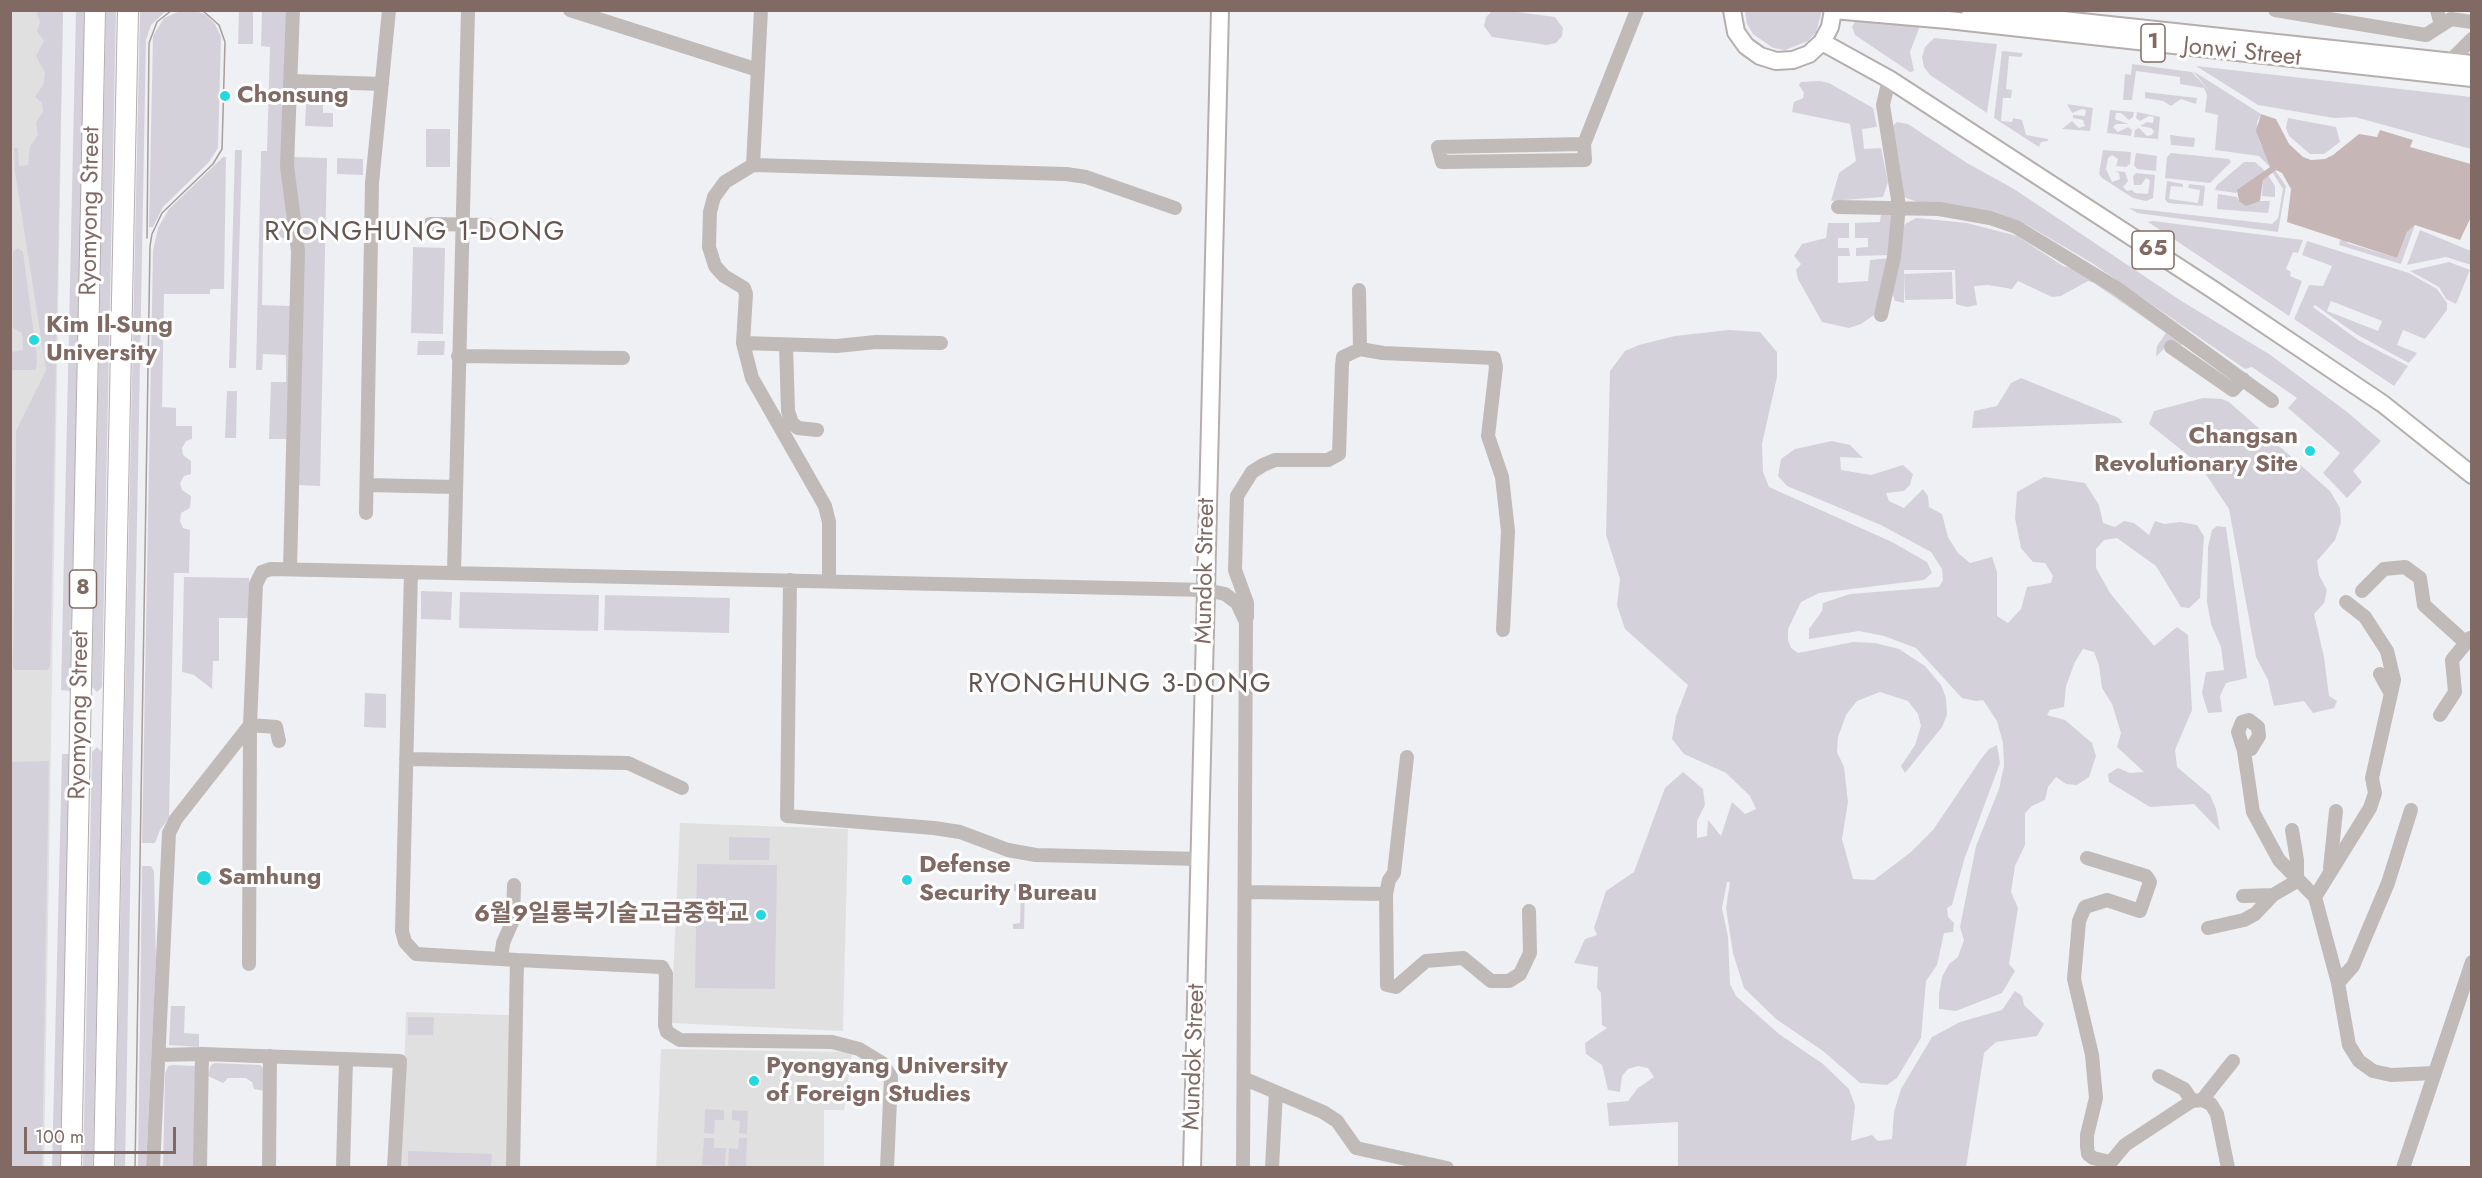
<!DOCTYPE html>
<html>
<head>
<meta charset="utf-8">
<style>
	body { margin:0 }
	#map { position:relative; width:2482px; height:1178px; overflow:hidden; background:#eff0f4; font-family:Jost,sans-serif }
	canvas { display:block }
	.frame { position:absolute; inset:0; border:12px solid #806a63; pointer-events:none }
	.scale { position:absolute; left:24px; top:1127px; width:152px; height:27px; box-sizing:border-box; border:3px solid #806a63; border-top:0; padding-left:8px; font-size:18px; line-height:21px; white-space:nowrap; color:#806a63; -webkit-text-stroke:4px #fff; paint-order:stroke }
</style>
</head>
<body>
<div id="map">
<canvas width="2482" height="1178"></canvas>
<div class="frame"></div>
<div class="scale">100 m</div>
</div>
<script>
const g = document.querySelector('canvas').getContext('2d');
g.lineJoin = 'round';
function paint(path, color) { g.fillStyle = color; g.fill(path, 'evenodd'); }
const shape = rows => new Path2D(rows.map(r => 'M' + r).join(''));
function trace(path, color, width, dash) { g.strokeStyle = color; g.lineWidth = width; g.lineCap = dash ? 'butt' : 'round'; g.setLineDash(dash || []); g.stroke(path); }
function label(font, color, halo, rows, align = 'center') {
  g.font = font + ' Jost,"Noto Sans KR",sans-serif'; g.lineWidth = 6; g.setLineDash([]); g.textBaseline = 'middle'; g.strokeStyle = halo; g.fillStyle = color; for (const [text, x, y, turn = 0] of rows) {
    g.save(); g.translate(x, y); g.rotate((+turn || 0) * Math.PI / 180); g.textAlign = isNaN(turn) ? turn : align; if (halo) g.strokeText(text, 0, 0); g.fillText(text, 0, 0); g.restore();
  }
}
paint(shape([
	[10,11,63,11,44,1168,10,1167],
	[680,823,848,829,843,1031,671,1023],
	[406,1012,510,1015,507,1167,401,1168],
	[661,1049,852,1052,844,1110,824,1110,824,1167,656,1168]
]), '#e1e0e1');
paint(shape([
	[85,10,85,11,70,691,61,690,76,11],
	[116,10,102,687,97,692,92,687,106,11],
	[167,10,151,25,146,40,125,1167,115,1168,140,11],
	[36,11,63,11,50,667,47,670,15,670,13,667,16,431,46,370,15,172,14,148,18,148,19,166,28,165,30,146,38,135,36,122,43,112,42,103,35,97,43,85,45,73,36,56,44,41,37,31,40,22],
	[180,11,195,11,205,14,215,24,221,37,218,148,209,162,163,207,153,227,149,227,153,36,164,18],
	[239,11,253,11,253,44,238,44],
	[262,11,288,11,284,183,287,222,291,238,263,238,262,305,291,306,288,439,269,439,271,382,286,382,286,355,263,354,262,370,256,370,261,151,267,151,270,47,261,46],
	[1492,11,1510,11,1555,17,1563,28,1562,36,1556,43,1547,45,1492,37,1484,26,1486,17],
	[1745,11,1745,10,1822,11,1816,32,1808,41,1785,50,1773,48,1753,34,1747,24],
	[1856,20,1920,26,1910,52,1914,71,1910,72,1855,35,1852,27],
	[1934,38,1997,44,1987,113,1930,75,1924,67,1922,57,1925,47],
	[2002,51,2023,53,2021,57,2009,56,2006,89,2012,90,2011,98,2003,98,2001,121,2012,122,2013,118,2022,120,2026,135,2048,139,2048,141,2041,142,2039,147,1994,118],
	[2132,64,2192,72,2210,92,2193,71,2261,114,2257,122,2260,143,2268,155,2270,167,2259,156,2215,150,2218,115,2205,112,2207,95,2204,88,2180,84,2180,77,2136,71,2132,100,2123,100,2125,74,2131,75],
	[2196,66,2471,97,2471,149,2355,117,2334,118,2258,105],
	[1820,81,1829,83,1873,108,1877,127,1862,129,1864,149,1881,148,1888,182,1883,197,1831,201,1839,173,1856,161,1850,124,1792,112,1794,102,1803,98,1804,93,1799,85,1801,82],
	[2145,92,2197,98,2196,104,2181,99,2171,106,2163,101,2145,98],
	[306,104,323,105,323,113,333,113,333,127,305,126],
	[2067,104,2093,108,2090,131,2062,129,2072,121,2079,128,2085,126,2083,120,2073,118,2073,115,2085,116,2086,110,2082,109,2072,113],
	[2110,110,2134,112,2133,117,2129,120,2121,113,2116,113,2115,119,2128,124,2116,124,2113,127,2118,132,2128,127,2132,130,2131,136,2107,133],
	[2137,112,2160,117,2158,139,2134,137,2135,130,2139,128,2147,136,2152,135,2154,131,2151,128,2140,126,2147,122,2153,123,2154,117,2149,116,2140,121,2136,118],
	[2288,118,2336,127,2340,142,2324,154,2310,154,2289,136,2286,128],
	[1897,122,1908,124,1967,163,2014,189,2183,302,2269,354,2346,411,2381,441,2353,471,2362,482,2347,498,2323,473,2340,453,2288,408,2297,398,2252,367,2245,369,2092,263,2027,225,1985,210,1917,202,1904,197,1899,187,1890,128],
	[426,129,450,129,450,167,426,167],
	[2170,135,2195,138,2194,147,2171,145],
	[235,150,242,150,236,368,229,368],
	[2103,150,2131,152,2130,164,2126,167,2116,166,2118,159,2112,155,2108,158,2106,169,2112,182,2120,179,2119,173,2115,171,2125,172,2128,181,2123,187,2127,191,2132,190,2135,193,2148,194,2150,180,2146,178,2141,185,2134,185,2133,176,2136,173,2155,175,2153,198,2146,201,2133,198,2102,178,2099,174],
	[2136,153,2157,156,2156,171,2137,169,2134,165],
	[2171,153,2229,159,2231,162,2210,183,2165,178,2167,157],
	[223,157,226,157,224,289,210,289,210,294,164,294,162,407,176,408,176,426,192,426,192,439,186,441,182,448,183,455,191,461,191,474,184,476,180,483,182,490,191,496,190,508,181,513,180,521,183,528,190,530,189,573,174,573,169,818,160,830,155,843,142,843,153,251,158,228,169,209],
	[294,157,327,158,320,486,297,485,303,234,293,191],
	[337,158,363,159,363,175,337,174],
	[2244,162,2255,162,2265,171,2236,193,2215,190,2217,185],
	[2275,170,2286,186,2278,232,2137,213,2129,208,2272,224,2278,218,2283,189,2272,172],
	[2268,175,2275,186,2275,197,2262,196,2263,180],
	[2167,181,2183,184,2183,187,2171,186,2169,199,2198,203,2200,190,2188,188,2189,184,2205,186,2203,206,2168,203,2165,199],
	[2218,194,2237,197,2239,201,2270,201,2268,213,2217,209],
	[1881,214,1895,214,1891,255,1856,256,1856,248,1868,247,1868,238,1855,238,1855,223,1880,222],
	[1916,218,1967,223,2017,236,2063,266,2079,270,2185,341,2179,348,2170,342,2156,357,2157,346,2166,333,2094,283,2088,281,2061,296,2052,297,2018,281,2012,289,1988,285,1974,286,1977,305,1967,307,1956,304,1955,270,1904,270,1904,274,1952,272,1953,299,1905,300,1904,274,1904,303,1895,301,1892,293,1900,235,1905,224],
	[2153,221,2303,240,2298,253,2293,252,2286,269,2291,272,2290,276,2302,281,2289,316,2148,222],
	[1828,223,1849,223,1849,238,1838,238,1838,248,1849,248,1850,256,1838,256,1838,283,1868,281,1870,260,1891,258,1877,313,1861,324,1849,328,1822,322,1798,279,1796,270,1801,264,1794,256,1802,244,1826,238],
	[2415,225,2401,264,2339,245,2341,238,2348,240,2347,243,2397,258,2407,232],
	[2420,230,2471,251,2471,265,2446,257,2407,265],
	[2307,241,2409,273,2437,289,2447,303,2447,310,2425,339,2403,330,2397,345,2417,353,2409,363,2356,334,2315,305,2313,307,2358,340,2408,366,2394,386,2294,319,2309,285,2323,286,2332,266,2302,255],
	[2331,301,2382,321,2378,331,2327,311],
	[413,247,445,248,443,334,411,333],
	[18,248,23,252,37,357,36,370,11,370,11,352,23,350,22,333,13,328,13,252],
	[2449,262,2470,270,2456,304,2446,299,2439,287,2410,271],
	[1729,330,1760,332,1777,352,1777,377,1762,444,1763,472,1769,487,1892,542,1927,562,1932,573,1924,580,1819,593,1801,602,1788,629,1788,640,1791,648,1798,653,1853,642,1875,643,1899,649,1925,666,1941,685,1946,698,1947,715,1942,727,1905,773,1901,766,1915,745,1921,726,1918,714,1908,701,1880,692,1857,701,1846,715,1838,737,1837,752,1844,767,1848,802,1842,839,1853,879,1874,880,1911,852,1933,830,1981,759,1989,749,1997,745,2000,763,1964,860,1952,905,1947,908,1948,917,1954,923,1953,932,1944,933,1937,965,1926,981,1921,1038,1897,1078,1887,1085,1860,1083,1823,1051,1776,1019,1744,988,1733,953,1726,908,1730,882,1727,882,1722,908,1728,937,1730,984,1736,996,1779,1034,1823,1064,1849,1089,1855,1106,1851,1141,1872,1135,1878,1141,1892,1139,1894,1112,1901,1089,1932,1037,1960,1022,2002,1010,2015,991,2022,996,2024,1005,2044,1024,2037,1036,1996,1042,1984,1053,1966,1167,1678,1167,1678,1122,1609,1126,1607,1103,1628,1101,1638,1088,1654,1077,1648,1068,1638,1066,1628,1069,1622,1076,1620,1092,1608,1090,1602,1065,1586,1054,1585,1043,1607,1028,1602,1025,1601,993,1597,988,1598,967,1574,963,1585,939,1597,935,1594,928,1606,891,1634,872,1665,788,1683,772,1703,789,1705,805,1697,821,1697,838,1707,836,1708,820,1721,836,1732,802,1745,814,1756,809,1750,796,1726,773,1684,754,1672,739,1676,716,1688,685,1625,629,1617,605,1620,579,1606,535,1610,371,1625,351,1639,345,1675,336],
	[418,341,445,341,444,355,417,355],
	[2021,378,2119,418,2123,423,1972,428,1974,411,1997,406,2011,383],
	[227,391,237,391,236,438,225,438],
	[2203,398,2222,399,2229,402,2330,491,2340,508,2341,522,2335,540,2317,561,2319,575,2327,590,2324,603,2314,614,2324,657,2329,696,2337,701,2334,708,2313,713,2304,701,2274,706,2268,680,2256,657,2229,509,2199,464,2149,424,2154,411],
	[1832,441,1850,445,1863,458,1840,457,1841,470,1871,475,1903,465,1913,474,1910,485,1904,491,1886,493,1889,501,1904,508,1923,489,1928,496,1929,507,1942,514,1948,537,1958,553,1970,563,1992,557,1997,572,1997,616,2008,623,2021,609,2027,587,2051,583,2053,576,2045,563,2033,562,2021,548,2015,518,2017,492,2044,477,2085,483,2099,505,2103,523,2115,527,2124,521,2134,523,2149,535,2155,521,2164,524,2180,522,2197,525,2204,536,2200,598,2189,608,2181,607,2156,566,2117,538,2104,540,2096,549,2096,568,2110,593,2154,646,2177,627,2188,635,2192,710,2175,750,2177,767,2210,795,2216,809,2220,831,2194,804,2150,807,2109,782,2108,774,2118,768,2130,773,2144,772,2117,747,2121,733,2112,704,2102,688,2099,665,2094,652,2083,649,2075,662,2066,686,2064,707,2050,710,2047,715,2065,720,2092,743,2096,756,2089,777,2077,785,2066,784,2056,777,2048,787,2045,800,2032,806,2025,813,2025,845,2015,866,2011,892,2018,908,2009,964,2015,971,2002,993,1956,1011,1939,1009,1939,994,1942,977,1949,964,1958,957,1964,940,1960,927,1976,846,1999,789,2004,766,2003,743,1997,721,1983,700,1976,701,1962,698,1916,648,1884,636,1859,631,1809,639,1809,629,1822,611,1823,603,1850,594,1939,587,1943,580,1942,569,1931,552,1881,525,1787,486,1778,476,1781,459,1795,449],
	[2217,526,2226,527,2247,678,2226,683,2220,696,2222,712,2208,713,2202,693,2206,672,2224,670,2221,647,2211,624,2207,602,2208,547,2212,530],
	[184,577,249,578,249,618,219,618,219,661,213,661,212,689,194,675,182,672],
	[421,591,452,592,451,620,421,619],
	[460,592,599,595,598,631,459,628],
	[605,595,730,598,729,633,604,630],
	[365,693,386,694,386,728,364,727],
	[97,747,102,752,93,1167,83,1168,92,752],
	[62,754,70,754,60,1167,52,1168],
	[49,761,42,1167,11,1167,11,762],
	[729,837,770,838,769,860,729,860],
	[697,864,777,865,775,989,695,988],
	[142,866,151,866,154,871,156,961,146,1167,138,1168],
	[1014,884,1025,884,1024,929,1013,929,1013,924,1020,923,1021,892,1014,891],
	[171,1006,185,1006,184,1033,199,1034,199,1047,169,1045],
	[408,1017,434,1017,433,1035,408,1035],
	[215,1063,260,1065,264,1069,264,1091,254,1089,252,1082,246,1078,228,1078,223,1083,208,1076,211,1065],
	[172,1065,196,1066,194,1167,163,1168,165,1074,168,1066],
	[705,1109,724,1110,724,1120,715,1120,714,1134,704,1133],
	[732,1110,748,1111,747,1134,739,1133,740,1121,732,1120],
	[704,1138,714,1138,714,1148,726,1148,725,1166,702,1165],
	[739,1138,747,1138,746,1167,728,1166,729,1148,738,1149],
	[408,1151,492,1154,491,1167,408,1167]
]), '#d5d1da');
paint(shape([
	[2261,114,2276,119,2289,144,2303,157,2311,160,2325,159,2333,155,2359,134,2377,137,2380,130,2413,140,2410,147,2471,164,2471,217,2460,240,2415,225,2407,232,2397,258,2287,222,2291,189,2282,173,2276,170,2263,180,2260,201,2246,206,2239,201,2237,190,2270,167,2256,131]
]), '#c6b7b6');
const major = shape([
	[1732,10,1736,32,1746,46,1760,56,1776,61,1793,60,1809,54,1822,42,1830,27,1833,10,1948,20,2472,78],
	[1970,10,2472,64],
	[1822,42,1889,79,2212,289,2383,404,2472,475],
	[1192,1168,1220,10]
]);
const highway = shape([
	[71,1168,95,10],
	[104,1168,128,10]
]);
trace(major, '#b5aeac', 20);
trace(highway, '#b4aeac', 22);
trace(shape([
	[570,10,758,70],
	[761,10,753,165,1066,174,1086,177,1175,208],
	[2275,10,2426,35,2451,19,2472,22],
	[2437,10,2441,25],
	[2450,61,2472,39],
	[291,81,382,84],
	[1584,144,1438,147,1442,162,1585,160,1584,144,1637,10],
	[753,165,725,182,714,197,710,212,709,247,715,266,724,276,744,288,746,294,743,343,752,378,825,506,829,522,829,581],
	[1838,207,1939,209,1990,218,2016,227,2118,289,2272,401],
	[430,224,489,225],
	[1881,315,1894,257,1899,206,1883,105,1889,79],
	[743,343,837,346,876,342,941,343],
	[786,345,788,411,792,423,798,428,817,430],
	[2171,347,2233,390,2243,379],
	[1360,349,1383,353,1494,358,1496,367,1488,436,1502,477,1508,531,1503,630],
	[458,356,623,358],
	[367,485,456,487],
	[366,513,372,183,389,10],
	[290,569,298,251,287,166,293,10],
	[411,572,402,931,405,942,416,954,517,960,513,1168],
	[454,572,468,10],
	[790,580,787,816,934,828,960,832,1008,850,1036,855,1200,859],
	[2362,591,2384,569,2405,567,2420,578,2424,605,2466,643],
	[1247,617,1247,603,1235,570,1237,496,1252,472,1263,465,1275,460,1328,460,1339,454,1342,365,1343,357,1360,349,1359,290],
	[2380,674,2391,694],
	[2440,715,2455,692,2452,660,2470,638],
	[2244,751,2251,749,2259,736,2258,727,2249,720,2242,722,2238,732,2244,751,2253,812,2279,860,2315,897,2338,983,2349,1045,2359,1061,2373,1071,2391,1075,2434,1073],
	[1407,757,1394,873,1389,880,1386,894,1387,985,1396,987,1426,961,1463,958,1491,981,1509,981,1520,974,1530,953,1529,911],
	[406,759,628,763,682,788],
	[2087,858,2146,876,2150,882,2140,911,2107,900,2085,907,2079,921,2074,979,2092,1055,2096,1098,2087,1135,2087,1146,2088,1154,2093,1158,2110,1162,2110,1168],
	[2330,868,2336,811],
	[1246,892,1386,894],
	[2243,896,2273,895,2297,881,2297,860,2292,830],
	[2315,897,2370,808,2375,793,2372,778,2394,680,2387,651,2365,617,2346,602],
	[2208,928,2244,920,2255,914,2273,895],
	[501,959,503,943,513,920,514,885],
	[517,960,662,967,666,974,665,1025,667,1032,680,1040,832,1042,859,1049,882,1063,891,1077,887,1168],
	[249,964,250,725,256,584,262,572,271,569,1206,590,1225,594,1237,603,1246,622,1243,1168],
	[2338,983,2353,966,2388,883,2411,810],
	[202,1054,400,1061,394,1168],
	[159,1055,202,1054,200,1168],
	[2159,1076,2184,1089,2192,1101],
	[1245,1079,1323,1112,1337,1121,1356,1148,1447,1168],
	[2202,1100,2233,1061],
	[153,1168,169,833,176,819,250,725,276,727,279,741],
	[269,1168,270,1056],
	[343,1168,346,1059],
	[1272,1168,1276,1092],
	[2106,1168,2125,1145,2192,1101,2202,1100,2211,1104,2217,1114,2228,1168],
	[2403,1168,2472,962]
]), '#c0bab8', 14);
trace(major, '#fff', 16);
trace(highway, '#fff', 20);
trace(shape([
	[147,238,149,43,157,22,172,10],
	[135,1168,150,246,152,234,162,213,213,164,222,149,225,42,219,25,202,10]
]), '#a79d9a', 1.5);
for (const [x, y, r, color] of [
	[225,96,6,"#24d8df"],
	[34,340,6,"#24d8df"],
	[2310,451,6,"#24d8df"],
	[204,878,8,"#24d8df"],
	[907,880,6,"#24d8df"],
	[761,915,6,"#24d8df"],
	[754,1081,6,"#24d8df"]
]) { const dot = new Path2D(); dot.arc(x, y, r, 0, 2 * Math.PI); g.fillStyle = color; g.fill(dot); trace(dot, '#fff', 2); }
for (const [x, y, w] of [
	[2153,43,24],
	[2153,250,42],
	[83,589,27]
]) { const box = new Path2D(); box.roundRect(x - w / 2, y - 19, w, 38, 4.5); g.fillStyle = '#fff'; g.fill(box); trace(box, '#806a63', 1.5); }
label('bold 22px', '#806a63', null, [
	["1",2153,43],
	["65",2153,250],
	["8",83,589]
]);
label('24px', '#806a63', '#fff', [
	["Jonwi Street",2242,53,6],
	["Ryomyong Street",91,211,-89],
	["Mundok Street",1206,571,-89],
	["Ryomyong Street",80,715,-89],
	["Mundok Street",1195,1057,-88]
]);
label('bold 24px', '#806a63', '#fff', [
	["Chonsung",237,96],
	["Kim Il-Sung",46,326],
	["University",46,354],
	["Changsan",2298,437,"right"],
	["Revolutionary Site",2298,465,"right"],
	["Defense",919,866],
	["Security Bureau",919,894],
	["Samhung",218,878],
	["6월9일룡북기술고급중학교",749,915,"right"],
	["Pyongyang University",766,1067],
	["of Foreign Studies",766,1095]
], 'left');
g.letterSpacing = '1.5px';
label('27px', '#655651', '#fff', [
	["RYONGHUNG 1-DONG",415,233],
	["RYONGHUNG 3-DONG",1120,685]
]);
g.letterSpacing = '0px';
</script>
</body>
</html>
